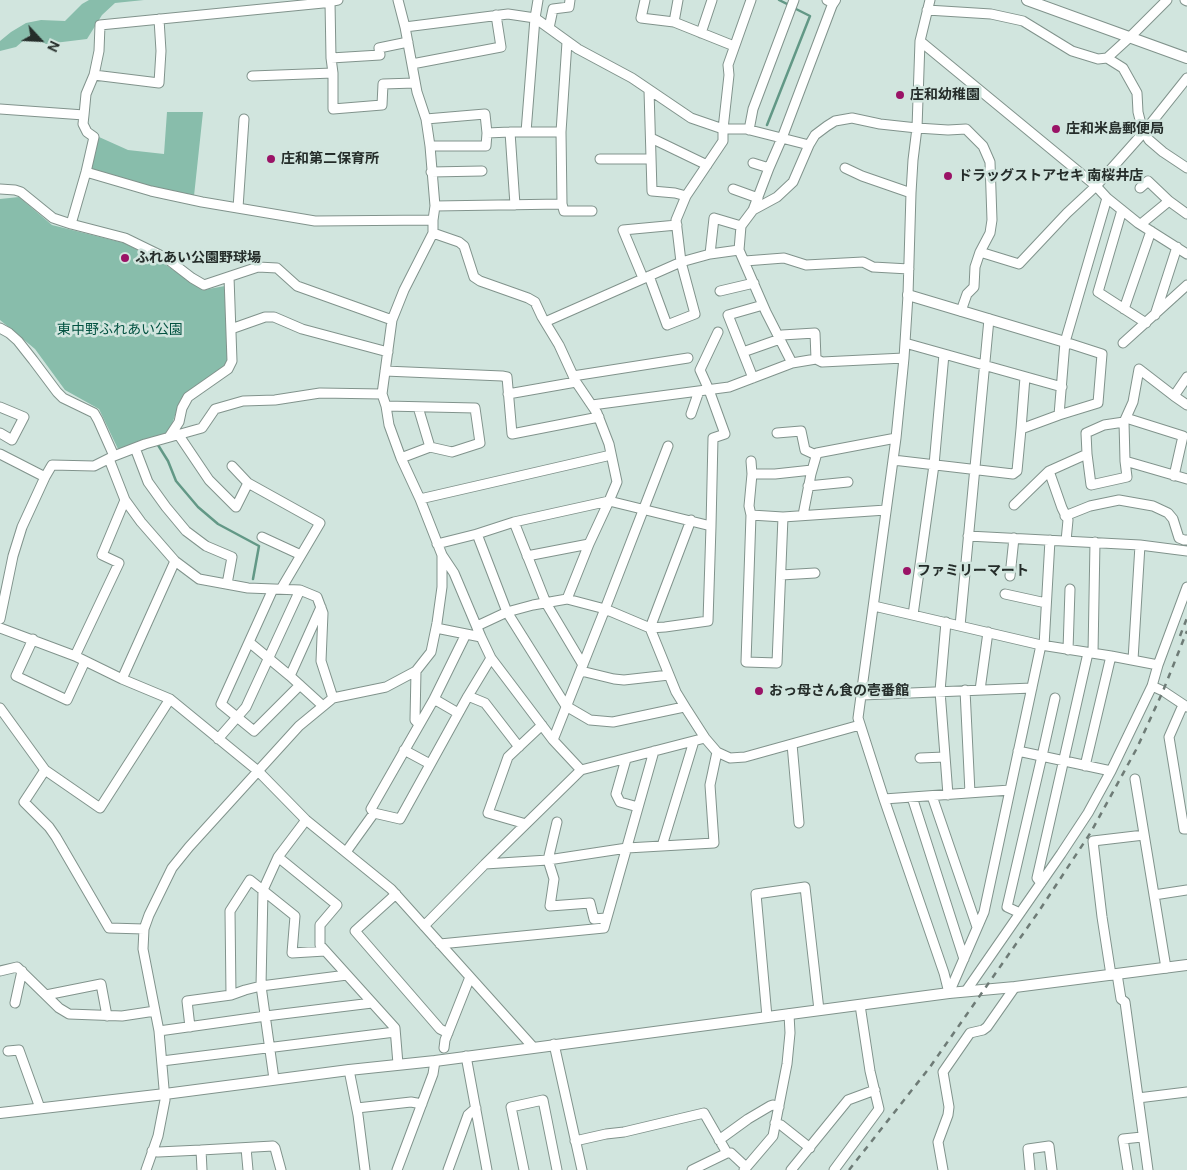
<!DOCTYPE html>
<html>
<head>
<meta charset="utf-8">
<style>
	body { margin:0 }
	#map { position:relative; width:1187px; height:1170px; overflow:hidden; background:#d1e5de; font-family:"DM Sans",sans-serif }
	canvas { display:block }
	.north { position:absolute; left:15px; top:15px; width:50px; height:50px; -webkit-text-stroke:4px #d1e5de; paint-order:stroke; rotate:115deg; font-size:14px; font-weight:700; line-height:20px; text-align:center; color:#252d2a }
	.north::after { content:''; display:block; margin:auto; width:18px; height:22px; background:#252d2a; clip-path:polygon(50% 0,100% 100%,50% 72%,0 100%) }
</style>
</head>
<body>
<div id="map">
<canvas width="1187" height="1170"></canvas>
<div class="north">N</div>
</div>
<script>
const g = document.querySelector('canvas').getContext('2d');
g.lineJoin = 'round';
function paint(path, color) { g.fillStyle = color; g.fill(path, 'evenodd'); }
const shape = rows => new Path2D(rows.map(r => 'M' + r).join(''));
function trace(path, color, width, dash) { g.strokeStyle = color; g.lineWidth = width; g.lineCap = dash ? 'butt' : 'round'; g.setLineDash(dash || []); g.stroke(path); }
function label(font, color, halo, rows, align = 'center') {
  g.font = font + ' "DM Sans","Noto Sans JP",sans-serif'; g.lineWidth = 5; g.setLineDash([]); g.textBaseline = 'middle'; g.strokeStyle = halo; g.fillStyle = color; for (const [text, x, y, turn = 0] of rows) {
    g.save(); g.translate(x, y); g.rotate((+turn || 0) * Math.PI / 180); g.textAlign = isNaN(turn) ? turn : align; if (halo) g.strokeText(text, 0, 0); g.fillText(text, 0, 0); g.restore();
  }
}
paint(shape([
	[89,0,144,0,115,3,102,15,87,39,46,44,30,35,16,47,0,51,0,41,11,32,26,23,41,20,65,21,82,4],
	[167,112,203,112,194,196,151,187,91,169,99,137,128,150,164,154],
	[19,197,52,225,124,243,163,263,203,290,225,286,228,369,181,399,173,421,169,437,118,449,99,409,65,390,35,349,0,320,0,199]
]), '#88bdab');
trace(shape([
	[779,0,789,5],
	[767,125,810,16,794,8],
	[158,445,168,461,176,481,198,507,218,524,259,546,253,579]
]), '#629886', 2.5);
const minor = shape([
	[398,0,405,27,417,92,426,119,430,146,435,206,433,220,433,233,404,290,392,320,382,394,386,406,389,425,401,458,420,499,442,555,454,573,481,637,491,658,553,740,581,770],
	[645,0,641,18,674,22,734,46],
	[930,0,920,41,917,128,913,160,911,193,908,295,904,358,896,438,858,718,884,799,944,973,949,993],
	[1185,0,1187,1],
	[927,10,991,14,1023,21,1072,51,1098,59,1107,58,1130,37,1167,0],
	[674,22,678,0],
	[405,27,508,14,535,18,578,49,632,78,691,118,723,129,746,129,809,145],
	[549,28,553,9,569,7,570,0],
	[701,33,712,0],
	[920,41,1096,186,1107,198,1138,223,1187,254],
	[567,42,561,132,562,204,564,211,592,211],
	[331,58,380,55,379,48,408,42],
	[1107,58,1123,68,1137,93,1138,112,1142,128,1149,140,1163,152,1187,168],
	[412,64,501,47,496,15],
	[333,73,333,109,382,105,383,84,415,83],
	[94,75,159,83,161,51,159,19],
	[252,76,333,73,331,58,330,2],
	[649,90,652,191,675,193,686,196],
	[0,109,84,115,83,124,87,132,94,137,86,172,71,224],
	[84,115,86,94,94,75,99,51,100,25,323,3,338,0],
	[426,119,485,114,487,133],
	[749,130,753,109,794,0],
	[510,132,515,205],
	[526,132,535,18,538,0],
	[651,138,707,165],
	[430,146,486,146,487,133,510,132,561,132],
	[600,159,651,159],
	[753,163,769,168],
	[845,168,862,176,911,193],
	[86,172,151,191,202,202,315,221,433,220],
	[431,172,482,171],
	[1140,188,1148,181,1169,201,1187,214],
	[0,189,15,190,21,192,53,218,71,224,125,238,166,258,192,278,204,285,258,267,277,268,297,286,392,320],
	[733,189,758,198],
	[435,206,562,204],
	[238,208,244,119],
	[753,210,777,197,793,182,809,145,815,135,827,126,835,121,852,118,880,124,917,128,948,130,966,129,983,146,990,162,992,220,990,233,980,252,975,267,974,287,967,294,961,311],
	[1122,210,1098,292,1146,323],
	[1141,224,1169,201],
	[433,233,459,242,464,246,474,277,480,281,528,298,535,302,542,317,559,345,576,382,597,413,609,444,617,482,609,501,589,544,567,599],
	[980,252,1019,264,1067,213,1096,186,1144,132,1187,78],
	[710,254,714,218,741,226],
	[745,261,784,258,806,265,863,262,873,267,909,269],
	[649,276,667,325,695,314,681,262,676,220,686,196,723,141,723,129,729,75,728,65,751,0],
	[643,278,623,230,677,225],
	[720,291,754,283],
	[1124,309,1151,231],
	[1155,315,1177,247],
	[545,322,681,262,710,254,739,250],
	[0,328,9,333,18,341,33,360,57,392,63,398,94,413,98,420,114,456],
	[231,329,265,317,274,317,302,329,388,352],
	[905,343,1062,387],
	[1123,343,1187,285],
	[743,352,780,339,782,335,815,333,816,359],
	[792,363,766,312,739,250,741,226,753,210,769,168,782,138,833,3,827,0],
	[385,371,502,376,507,377,512,434,599,417],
	[573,376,688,358],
	[1187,377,1174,396,1139,369,1133,402,1124,422,1125,461,1187,479],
	[753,378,728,315,763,305],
	[508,394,576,382],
	[1174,396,1187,405],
	[592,405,729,387,792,363,816,359,822,362,904,358],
	[386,406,475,408,480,443,452,452,430,447,401,458],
	[0,407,24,417,12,440,0,433],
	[418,407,430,447],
	[691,414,699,391],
	[1059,415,1065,342,1107,198],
	[1126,418,1183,436,1174,476],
	[1021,429,1025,377],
	[777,433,801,431,805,450,816,455],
	[178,434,209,480,236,507,248,483,232,466],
	[169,437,179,422,182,408,188,397,228,369,232,361,229,277],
	[135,448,148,482,166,507,186,531,206,546,232,557,227,584],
	[0,454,45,477],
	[1087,454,1091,485,1127,477,1125,461],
	[109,459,125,500,141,522,175,561,199,579,248,588,300,590,317,597,323,613,321,661,333,698],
	[893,460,1013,474,1017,471,1021,429,1059,415,1098,403,1102,354,1065,342],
	[1049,471,1062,508,1068,520,1066,541],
	[752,474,775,474,812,470],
	[248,483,320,523,281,589],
	[808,486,848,482],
	[420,499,611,455],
	[1014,505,1049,471,1087,454,1086,433,1104,425,1124,422],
	[751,515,783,517,777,663,746,662,751,515,749,506,752,474,751,461],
	[803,515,811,474,817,453,896,438],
	[1065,516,1090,506,1119,500,1153,506,1168,513,1173,519,1179,538,1184,540,1187,540],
	[783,517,886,510],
	[691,520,650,628,676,692,687,710,705,738,717,752,730,758,745,757,860,725],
	[514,522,546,603,583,665],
	[711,526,713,438,725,434,709,390,700,370,718,332],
	[477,534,507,612,566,706,590,720,613,722,684,707],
	[968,536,1140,545,1187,551],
	[262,537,301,555],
	[437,544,477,534,514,522,609,501,711,526,708,621,665,627,650,628,605,609,567,599,533,605,507,612,477,626],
	[527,556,589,544],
	[781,575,815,573],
	[1010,576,1014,538],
	[1005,594,1046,603],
	[874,606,1041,645,1111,656,1158,665],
	[913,615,934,465,944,354],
	[0,619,13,556,22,527,45,477,52,465,94,466,114,456,145,444,202,428,215,409,243,401,275,400,320,393,382,394],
	[946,622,940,691,948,795],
	[960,626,989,319],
	[0,628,75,656,122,679,170,699,258,771,306,820,391,889,533,1047],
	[436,628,466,634],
	[33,639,16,676,67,700,85,661],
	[249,642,273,589],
	[1044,646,1050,540],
	[1068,650,1070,589],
	[1093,653,1095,542],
	[75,656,119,563,102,555,125,500],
	[1133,660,1140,545],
	[416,671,415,720,419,724],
	[581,671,614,679,624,680,669,675],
	[290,676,321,607],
	[122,679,175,561],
	[300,685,254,731,221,704,249,642,290,676,323,706],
	[1152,686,1163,691,1187,707],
	[965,690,970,793],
	[980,690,988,632],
	[862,695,1032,688],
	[468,696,485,703,519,747],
	[434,699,458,713],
	[1183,705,1169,737,1184,829,1187,829],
	[0,708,45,770,100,808,170,699],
	[218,739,246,707,300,590],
	[553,740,605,609,668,446],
	[792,744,799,823],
	[404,750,430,764],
	[1018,751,1111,771],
	[920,758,945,757],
	[626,759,616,794,620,802,638,807],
	[1085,766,1111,656],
	[45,770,24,802,49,827,56,837,109,928,144,929],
	[1135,779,1166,968],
	[932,796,977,927],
	[912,797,964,959],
	[884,799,1010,790],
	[374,813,400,819,468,696,491,658],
	[557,822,548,860,554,879,550,906,590,903,594,919,606,918],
	[526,824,488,813,508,757,542,725],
	[662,846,694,741],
	[346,852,374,813,371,809,434,699,466,634,481,637],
	[278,857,337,905,320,925,320,945,395,1028,398,1064],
	[485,864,581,770,705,738],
	[1041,883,1037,878,1088,653],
	[396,894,355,931,440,1029,448,1033],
	[1154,895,1187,890],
	[1020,913,1007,907,1042,756,1055,698],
	[424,926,485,864,548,860,627,848,714,843,710,785,717,752],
	[440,944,604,928,654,751],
	[0,971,17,967,59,1008,69,1014,122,1016,155,1011],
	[1117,974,1121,999,1125,1002,1148,1170],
	[1111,975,1102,917,1093,841,1144,835],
	[966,991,1061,854,1088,813,1111,771,1152,686,1158,665,1187,587],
	[949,993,984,912,1041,645],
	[46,995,101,984,107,1016],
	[231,995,245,990,261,986,347,975],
	[15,1003,22,971],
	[767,1017,756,894,805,887,819,1010],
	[190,1027,187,1001,231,995,230,911,250,880,295,916,292,953,325,951],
	[159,1031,266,1016,372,1003],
	[554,1044,582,1170],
	[444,1048,445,1040,470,977],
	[8,1051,19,1050,40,1108],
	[466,1056,487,1170],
	[162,1061,395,1032],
	[349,1070,358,1115,365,1170],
	[274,1079,261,986,263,890,278,857,306,820],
	[1138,1098,1187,1092],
	[357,1108,411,1102,422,1104],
	[775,1123,781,1125,810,1148],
	[719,1140,748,1119,770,1106,773,1105,779,1107],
	[575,1141,606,1134,624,1132,704,1113,727,1153],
	[246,1148,248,1170],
	[201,1150,202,1170],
	[152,1151,158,1152,201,1150,273,1146,275,1148,281,1170],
	[146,1170,158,1136,165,1100,159,1031,143,949,144,929,149,915,172,868,189,847,299,726,333,698,386,687,416,671,431,652,437,623,442,587,442,556],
	[397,1170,433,1074,435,1061],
	[448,1170,468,1115,476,1108],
	[524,1170,511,1107,543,1100,557,1170],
	[692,1170,727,1153,731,1153,746,1167],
	[744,1170,773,1136,787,1064,790,1033,789,1014],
	[791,1170,848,1100,875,1090],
	[834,1170,879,1109,870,1071,860,1005],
	[943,1170,938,1142,948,1115,949,1107,943,1072,970,1033,983,1030,987,1027,1015,987],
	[1030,1170,1028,1149,1049,1146,1052,1170],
	[1128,1170,1123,1139,1142,1137]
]);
const tertiary = shape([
	[1027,0,1187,58],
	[833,3,835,0],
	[908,295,1065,342],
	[0,1113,165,1094,349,1070,435,1061,949,993,1015,987,1187,965]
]);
trace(minor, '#81938c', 11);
trace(tertiary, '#81938c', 12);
trace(minor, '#fff', 9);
trace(tertiary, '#fff', 10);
trace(shape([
	[1180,636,1187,618],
	[849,1170,930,1067,1039,911,1091,832,1137,748,1163,691,1187,631]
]), '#6e7b76', 2.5, [6, 6]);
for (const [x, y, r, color] of [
	[900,95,5,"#9a1366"],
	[1056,129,5,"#9a1366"],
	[271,159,5,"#9a1366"],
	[948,176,5,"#9a1366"],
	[125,258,5,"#9a1366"],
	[907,571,5,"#9a1366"],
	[759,691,5,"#9a1366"]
]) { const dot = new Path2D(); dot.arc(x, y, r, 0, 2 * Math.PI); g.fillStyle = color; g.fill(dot); trace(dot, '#d1e5de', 2); }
label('bold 14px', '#252d2a', '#d1e5de', [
	["庄和幼稚園",910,95],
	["庄和米島郵便局",1066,129],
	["庄和第二保育所",281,159],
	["ドラッグストアセキ 南桜井店",958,176],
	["ふれあい公園野球場",135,258],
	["ファミリーマート",917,571],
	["おっ母さん食の壱番館",769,691]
], 'left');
label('14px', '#035241', '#d1e5de', [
	["東中野ふれあい公園",120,330]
]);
</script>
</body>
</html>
